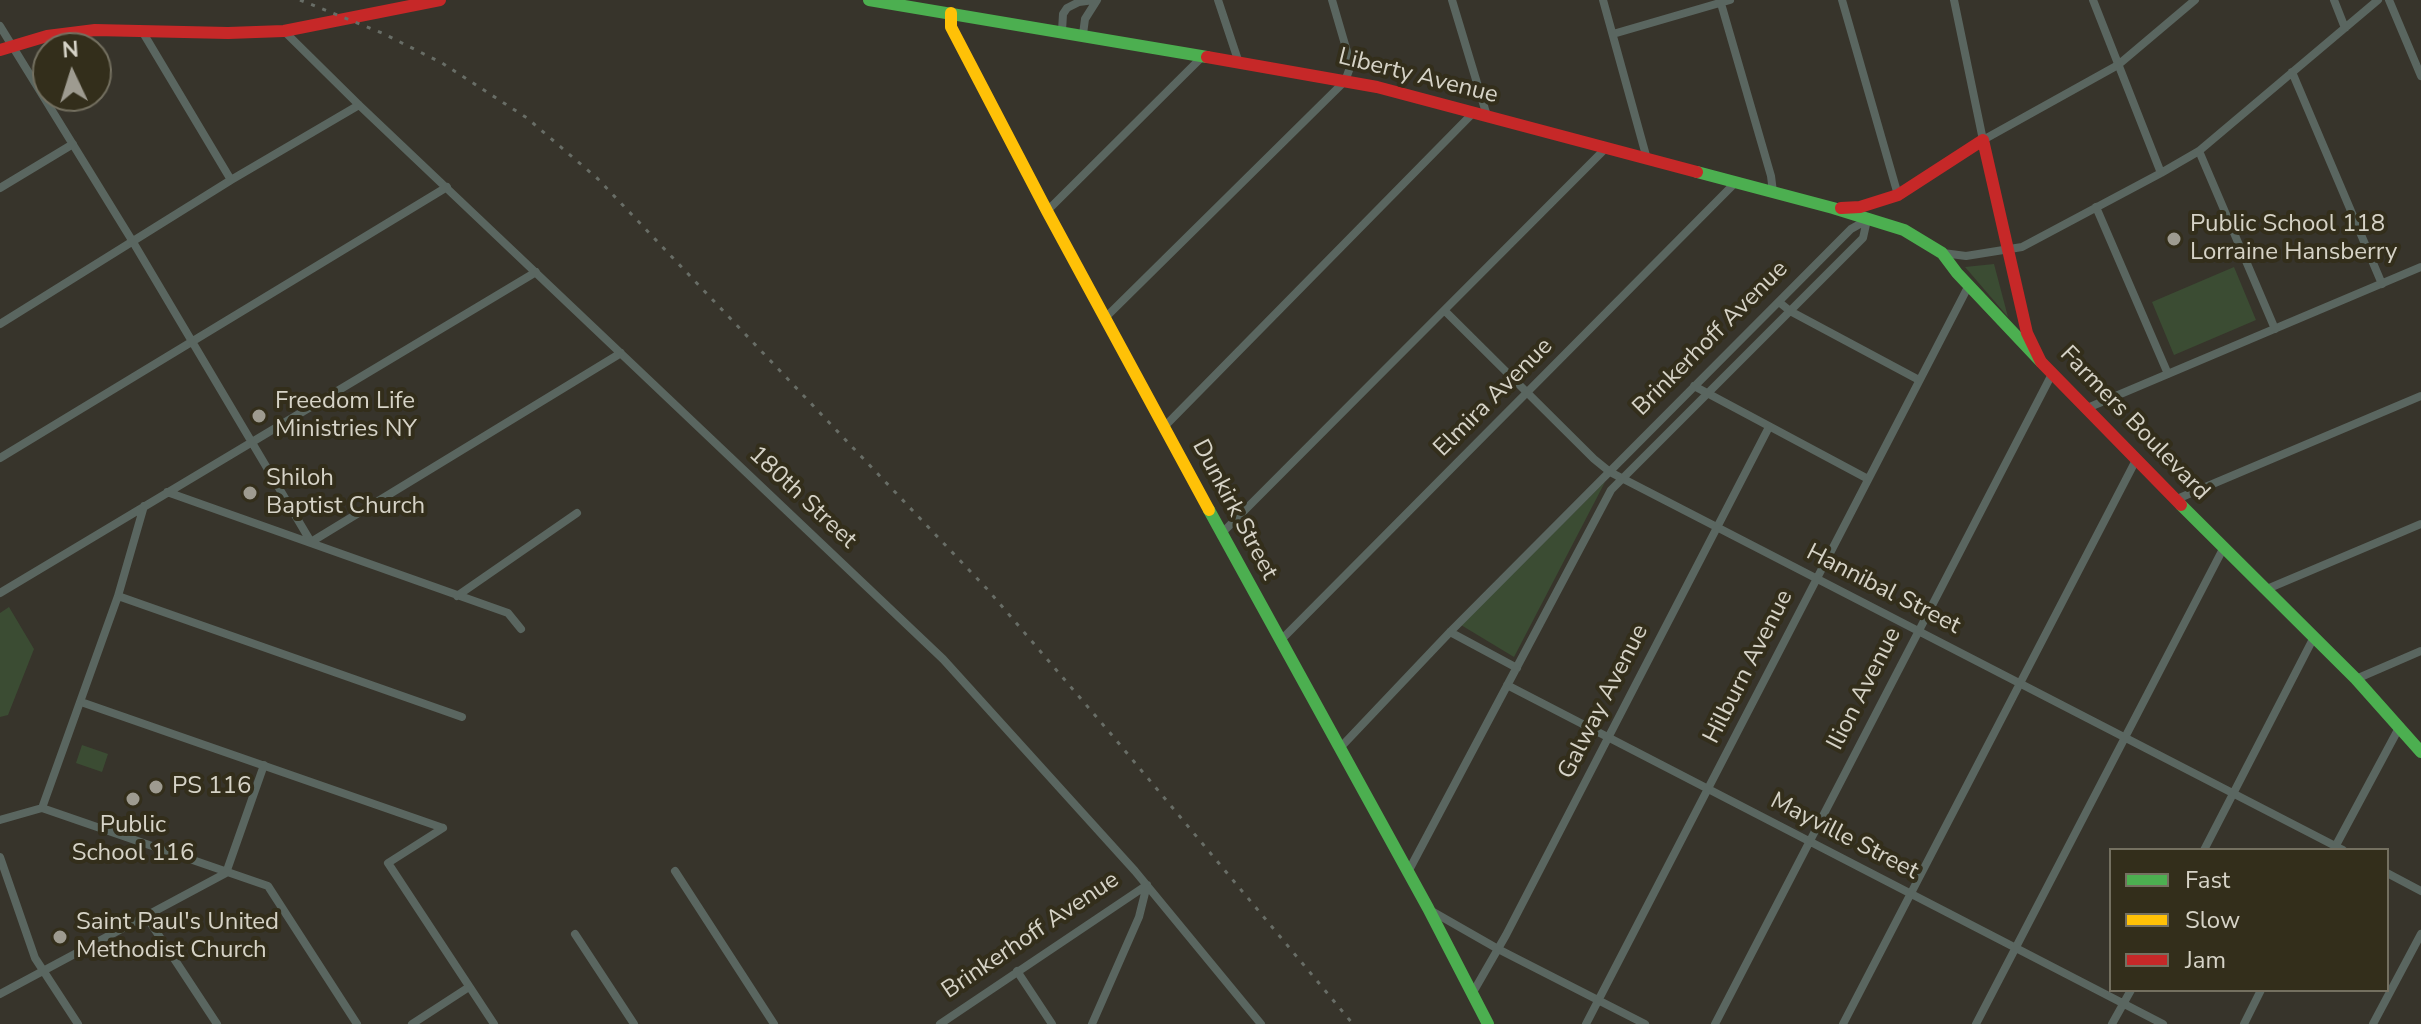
<!DOCTYPE html>
<html>
<head>
<meta charset="utf-8">
<style>
	body { margin:0 }
	#map { position:relative; width:2421px; height:1024px; overflow:hidden; background:#37342b; font-family:"Nunito Sans",sans-serif }
	canvas { display:block }
	.legend { position:absolute; left:2109px; top:848px; width:280px; height:144px; box-sizing:border-box; background:#332e1b; border:2px solid #747060; margin:0; padding:10px 14px; list-style:none; font-size:24px; color:#d6d3c7 }
	.legend li { display:flex; align-items:center; gap:16px; height:40px }
	.legend b { width:40px; border:2px solid #747060 }
	.north { position:absolute; left:32px; top:32px; width:80px; height:80px; box-sizing:border-box; background:#332e1b; border:2px solid #747060; border-radius:50%; rotate:356deg; font-size:22px; font-weight:700; line-height:32px; text-align:center; color:#d6d3c7 }
	.north::after { content:''; display:block; margin:auto; width:28px; height:36px; background:#9e9b90; clip-path:polygon(50% 0,100% 100%,50% 72%,0 100%) }
</style>
</head>
<body>
<div id="map">
<canvas width="2421" height="1024"></canvas>
<ul class="legend">
<li><b style="height:10px;background:#4caf50"></b>Fast</li>
<li><b style="height:10px;background:#ffc107"></b>Slow</li>
<li><b style="height:10px;background:#c62828"></b>Jam</li>
</ul>
<div class="north">N</div>
</div>
<script>
const g = document.querySelector('canvas').getContext('2d');
g.lineJoin = 'round';
function paint(path, color) { g.fillStyle = color; g.fill(path, 'evenodd'); }
const shape = rows => new Path2D(rows.map(r => 'M' + r).join(''));
function trace(path, color, width, dash) { g.strokeStyle = color; g.lineWidth = width; g.lineCap = dash ? 'butt' : 'round'; g.setLineDash(dash || []); g.stroke(path); }
function label(font, color, halo, rows, align = 'center') {
  g.font = font + ' "Nunito Sans",sans-serif'; g.lineWidth = 8; g.setLineDash([]); g.textBaseline = 'middle'; g.strokeStyle = halo; g.fillStyle = color; for (const [text, x, y, turn = 0] of rows) {
    g.save(); g.translate(x, y); g.rotate((+turn || 0) * Math.PI / 180); g.textAlign = isNaN(turn) ? turn : align; if (halo) g.strokeText(text, 0, 0); g.fillText(text, 0, 0); g.restore();
  }
}
paint(shape([
	[1994,264,2008,317,1965,267],
	[2234,267,2256,320,2174,355,2152,302],
	[1605,482,1514,657,1461,625],
	[9,607,34,649,8,715,0,717,0,613],
	[82,745,108,754,102,772,76,763]
]), '#3b4c33');
trace(shape([
	[1218,0,1239,63],
	[1452,0,1487,116],
	[1603,0,1647,159],
	[1720,0,1771,176,1773,192],
	[1842,0,1898,195],
	[1954,0,1983,140,2118,65,2195,0],
	[2093,0,2161,173],
	[2334,0,2345,28],
	[2389,0,2421,76],
	[0,26,133,242,311,542],
	[142,31,231,180],
	[284,31,359,105,943,659,1135,871,1261,1024],
	[1062,31,1063,14,1067,8,1079,2,1094,0],
	[1083,34,1085,19,1097,0],
	[1613,34,1730,0],
	[2292,72,2382,284],
	[2199,151,2275,329],
	[0,188,73,144],
	[2096,207,2168,374],
	[1047,211,1202,57],
	[1943,253,1966,256,2022,247,2161,173,2199,151,2378,0],
	[1779,302,1790,311,1919,380],
	[1445,311,1594,459,1610,472,2343,850],
	[1105,318,1345,81,1351,65,1332,0],
	[0,324,231,180,359,105],
	[1694,386,1868,479],
	[2085,409,2421,267],
	[1164,427,1474,112],
	[0,458,447,187],
	[167,492,508,613,521,629],
	[2177,499,2421,396],
	[1222,533,1606,148],
	[311,542,621,353],
	[2267,589,2421,524],
	[0,593,536,272],
	[118,596,462,717],
	[457,596,577,513],
	[1450,632,1517,668],
	[1280,641,1736,182],
	[2356,679,2421,651],
	[1507,685,2163,1024],
	[81,702,443,828],
	[1339,749,1450,632,1851,229,1867,220],
	[42,808,268,886,357,1024],
	[42,808,118,596,144,506],
	[0,820,42,808],
	[443,828,388,863,494,1024],
	[2334,849,2400,726],
	[2204,850,2314,637],
	[0,857,35,958,78,1024],
	[675,871,774,1024],
	[1408,872,1611,490,1863,238,1867,220],
	[226,873,264,765],
	[2387,873,2421,891],
	[1428,909,1498,949,1645,1024],
	[146,916,217,1024],
	[575,934,634,1024],
	[1017,971,1052,1024],
	[0,994,226,873],
	[1472,994,1506,935,1769,427],
	[412,1024,469,987],
	[940,1024,1147,885],
	[1092,1024,1139,917,1147,885],
	[1586,1024,1969,285],
	[1715,1024,2052,374],
	[1843,1024,2136,460],
	[1976,1024,2224,547],
	[2112,1024,2131,990],
	[2244,1024,2261,990],
	[2373,1024,2421,934]
]), '#5a6660', 8);
trace(shape([
	[869,0,1207,57],
	[1697,172,1833,208,1904,230,1942,253,1957,273,2041,362],
	[2181,505,2356,679,2421,752],
	[1209,510,1428,908,1488,1024]
]), '#4caf50', 12);
trace(shape([
	[951,13,951,27,1047,211,1209,510]
]), '#ffc107', 12);
trace(shape([
	[0,50,47,36,95,30,228,33,284,31,440,0],
	[1207,57,1377,87,1697,172],
	[1841,208,1860,207,1898,195,1983,140,2027,333,2041,362,2181,505]
]), '#c62828', 12);
trace(shape([
	[300,0,382,33,442,63,527,118,598,179,988,590,1111,734,1353,1024]
]), '#686d66', 3, [4, 8]);
for (const [x, y, r, color] of [
	[2174,239,8,"#9e9b90"],
	[259,416,8,"#9e9b90"],
	[250,493,8,"#9e9b90"],
	[156,787,8,"#9e9b90"],
	[133,799,8,"#9e9b90"],
	[60,937,8,"#9e9b90"]
]) { const dot = new Path2D(); dot.arc(x, y, r, 0, 2 * Math.PI); g.fillStyle = color; g.fill(dot); trace(dot, '#332e1b', 3); }
label('24px', '#d6d3c7', '#332e1b', [
	["Liberty Avenue",1418,77,14],
	["Brinkerhoff Avenue",1711,339,-45],
	["Elmira Avenue",1494,398,-45],
	["Farmers Boulevard",2134,424,46],
	["180th Street",802,498,43],
	["Dunkirk Street",1234,510,62],
	["Hannibal Street",1883,590,27],
	["Hilburn Avenue",1749,667,-63],
	["Ilion Avenue",1865,689,-63],
	["Galway Avenue",1604,702,-63],
	["Mayville Street",1844,837,27],
	["Brinkerhoff Avenue",1031,936,-34]
]);
label('24px', '#d6d3c7', '#332e1b', [
	["Public School 118",2190,225],
	["Lorraine Hansberry",2190,253],
	["Freedom Life",275,402],
	["Ministries NY",275,430],
	["Shiloh",266,479],
	["Baptist Church",266,507],
	["PS 116",172,787],
	["Public",133,826,"center"],
	["School 116",133,854,"center"],
	["Saint Paul's United",76,923],
	["Methodist Church",76,951]
], 'left');
</script>
</body>
</html>
